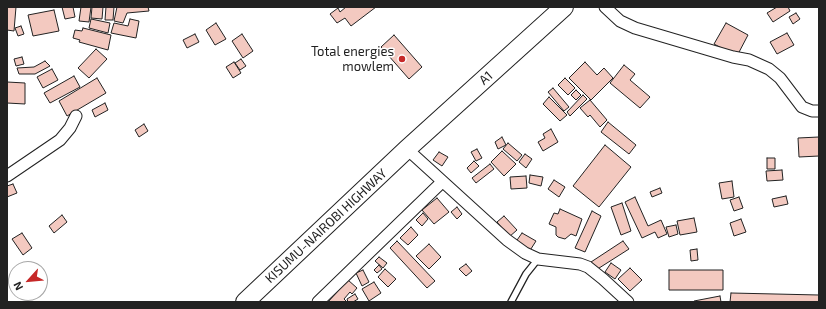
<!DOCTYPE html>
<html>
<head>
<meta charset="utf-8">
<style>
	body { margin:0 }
	#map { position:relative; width:826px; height:309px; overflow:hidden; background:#fff; font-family:"Exo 2",sans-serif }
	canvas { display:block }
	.frame { position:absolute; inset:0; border:8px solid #222; pointer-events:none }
	.north { position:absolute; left:8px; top:261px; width:40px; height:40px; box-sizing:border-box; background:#fff; border:1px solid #a7a7a7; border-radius:50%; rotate:243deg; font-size:11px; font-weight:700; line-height:16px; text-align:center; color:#222 }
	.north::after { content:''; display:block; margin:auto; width:14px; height:18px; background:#c62828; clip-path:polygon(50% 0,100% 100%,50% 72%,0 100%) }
</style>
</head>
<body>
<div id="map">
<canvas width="826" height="309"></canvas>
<div class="frame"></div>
<div class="north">N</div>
</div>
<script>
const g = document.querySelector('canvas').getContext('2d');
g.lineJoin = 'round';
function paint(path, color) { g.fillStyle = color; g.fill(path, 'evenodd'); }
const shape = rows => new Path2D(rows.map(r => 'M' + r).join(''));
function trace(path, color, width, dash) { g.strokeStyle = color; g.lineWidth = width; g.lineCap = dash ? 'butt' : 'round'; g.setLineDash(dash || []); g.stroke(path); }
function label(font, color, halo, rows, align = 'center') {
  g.font = font + ' "Exo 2",sans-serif'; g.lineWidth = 3; g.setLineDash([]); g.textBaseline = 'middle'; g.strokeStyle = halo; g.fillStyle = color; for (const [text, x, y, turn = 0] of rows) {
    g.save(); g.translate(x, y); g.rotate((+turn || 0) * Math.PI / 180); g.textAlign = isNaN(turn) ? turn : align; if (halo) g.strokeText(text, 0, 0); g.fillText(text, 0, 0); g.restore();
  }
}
const building = shape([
	[7,7,16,7,14,31,7,30,7,7],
	[62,7,73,7,75,17,65,19,62,7],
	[81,7,91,7,89,22,79,21,81,7],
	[92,7,103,7,102,19,91,18,92,7],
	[106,7,114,7,113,20,105,20,106,7],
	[117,7,148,7,149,11,127,13,123,23,114,21,117,7],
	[346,7,376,7,351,26,345,18,337,23,330,14,338,8,340,12,346,7],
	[777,7,788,7,790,11,773,22,767,13,777,7],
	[54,10,59,31,33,36,28,15,54,10],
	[796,13,800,19,793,24,789,17,796,13],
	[91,19,110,23,108,33,89,28,91,19],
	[130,19,139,21,136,38,111,33,114,23,128,26,130,19],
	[216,23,226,39,215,45,206,30,216,23],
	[726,23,748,35,737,56,714,44,726,23],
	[21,26,24,34,18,36,15,28,21,26],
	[83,28,111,35,108,50,79,42,80,40,73,38,75,30,82,31,83,28],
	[787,33,794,45,777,54,770,42,787,33],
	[195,34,199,42,187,48,183,40,195,34],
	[242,34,253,51,243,58,232,41,242,34],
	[394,35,422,67,409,79,381,47,394,35],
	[96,49,107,59,89,78,78,68,96,49],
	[22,57,24,64,16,66,14,59,22,57],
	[241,59,246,66,240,70,235,63,241,59],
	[45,61,50,66,35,74,19,74,17,68,34,67,45,61],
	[234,62,241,73,233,78,226,67,234,62],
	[585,62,597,75,604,68,613,78,591,100,569,78,585,62],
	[624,65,635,74,630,80,650,97,640,108,610,83,624,65],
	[52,69,58,80,43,88,37,77,52,69],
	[74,76,80,87,50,103,44,93,74,76],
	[97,78,106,93,67,116,59,101,97,78],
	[565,78,575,88,568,95,558,85,565,78],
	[7,82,25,83,25,104,7,103,7,82],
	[553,88,569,107,564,111,548,92,553,88],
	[576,90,581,95,576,100,571,95,576,90],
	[583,95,587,99,570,116,567,112,583,95],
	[549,97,567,115,560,121,543,104,549,97],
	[590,100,607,120,600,127,590,115,588,117,580,108,590,100],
	[105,103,108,110,95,117,92,110,105,103],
	[608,122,636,145,629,154,601,132,608,122],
	[144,124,148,131,139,137,135,130,144,124],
	[551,129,558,142,543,151,538,142,545,138,543,134,551,129],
	[502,137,506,145,498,149,495,142,502,137],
	[819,137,819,156,799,157,798,138,819,137],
	[508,143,522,155,517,161,503,149,508,143],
	[605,145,631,167,599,207,573,186,605,145],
	[477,149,482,158,476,161,471,152,477,149],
	[502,151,516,164,504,176,491,162,502,151],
	[439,152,448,157,442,166,433,160,439,152],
	[525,154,532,159,526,168,519,162,525,154],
	[767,158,775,158,775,169,767,169,767,158],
	[474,161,479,166,471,173,467,168,474,161],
	[490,164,494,169,476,183,472,178,490,164],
	[782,170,783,180,767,181,766,171,782,170],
	[530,175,543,177,541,186,529,183,530,175],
	[526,176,527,188,511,189,510,177,526,176],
	[554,180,565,187,559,197,548,189,554,180],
	[732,181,734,197,722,199,719,183,732,181],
	[13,184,17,193,7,197,7,186,13,184],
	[660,188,662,193,652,197,650,192,660,188],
	[786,196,788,204,774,207,772,199,786,196],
	[635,197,648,226,661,220,667,234,658,238,655,232,642,238,625,202,635,197],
	[739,197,743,208,734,211,730,200,739,197],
	[437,198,449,212,434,224,422,210,437,198],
	[622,203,631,231,621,235,611,207,622,203],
	[457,207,462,214,457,219,451,212,457,207],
	[560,209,582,219,576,236,571,234,565,239,558,237,556,235,556,227,549,224,554,213,558,214,560,209],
	[592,211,601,216,585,252,575,248,592,211],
	[423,213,428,219,422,226,416,220,423,213],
	[62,215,67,222,54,233,49,226,62,215],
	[504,216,517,230,509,237,497,222,504,216],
	[694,218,697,232,680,235,677,221,694,218],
	[741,219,746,232,734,236,730,223,741,219],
	[676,225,678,234,669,237,666,227,676,225],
	[411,227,418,235,408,245,400,238,411,227],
	[22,233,32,248,23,255,12,239,22,233],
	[522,233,536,241,529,252,515,243,522,233],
	[397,241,435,281,427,288,390,248,397,241],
	[623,241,629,249,596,270,591,262,623,241],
	[429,244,441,257,429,269,416,256,429,244],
	[697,249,698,260,691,261,690,250,697,249],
	[379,257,387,263,383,268,375,261,379,257],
	[611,263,621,270,615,279,605,272,611,263],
	[466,264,472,271,466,276,459,269,466,264],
	[379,265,382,269,377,273,374,270,379,265],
	[630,268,642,280,630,291,618,279,630,268],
	[385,269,396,279,388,287,378,277,385,269],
	[363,270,369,282,362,286,356,273,363,270],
	[669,270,723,270,723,290,669,290,669,270],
	[348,280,357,288,352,294,350,292,344,299,346,301,345,302,328,302,348,280],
	[374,282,381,293,369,301,362,289,374,282],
	[731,293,819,295,819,302,730,302,731,293],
	[355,294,358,299,353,302,348,302,347,299,355,294],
	[720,296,721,302,694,302,694,301,720,296]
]);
paint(building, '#f3c9c0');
trace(building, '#222', 1);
const service = shape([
	[511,302,526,274,538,259]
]);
const minor = shape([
	[605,7,620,21,635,28,733,57,749,60,769,69,780,78,802,107,812,111,819,111],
	[407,149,507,240,525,253,538,259,580,264,588,267,603,279,628,302],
	[7,176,60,140,70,128,76,116],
	[318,302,442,182]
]);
const trunk = shape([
	[245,302,407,149,564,7]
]);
trace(service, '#222', 8);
trace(minor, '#222', 13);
trace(trunk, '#222', 20);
trace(service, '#fff', 5.5);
trace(minor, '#fff', 11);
trace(trunk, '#fff', 18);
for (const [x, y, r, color] of [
	[402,59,4,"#c62828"]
]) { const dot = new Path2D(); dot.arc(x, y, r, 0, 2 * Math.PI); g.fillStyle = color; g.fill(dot); trace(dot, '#fff', 1.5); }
label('13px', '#222', '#fff', [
	["Total energies",394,52],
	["mowlem",394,67]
], 'right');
label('13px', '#222', '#fff', [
	["A1",486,78,-42],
	["KISUMU-NAIROBI HIGHWAY",326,226,-43]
]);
</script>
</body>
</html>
